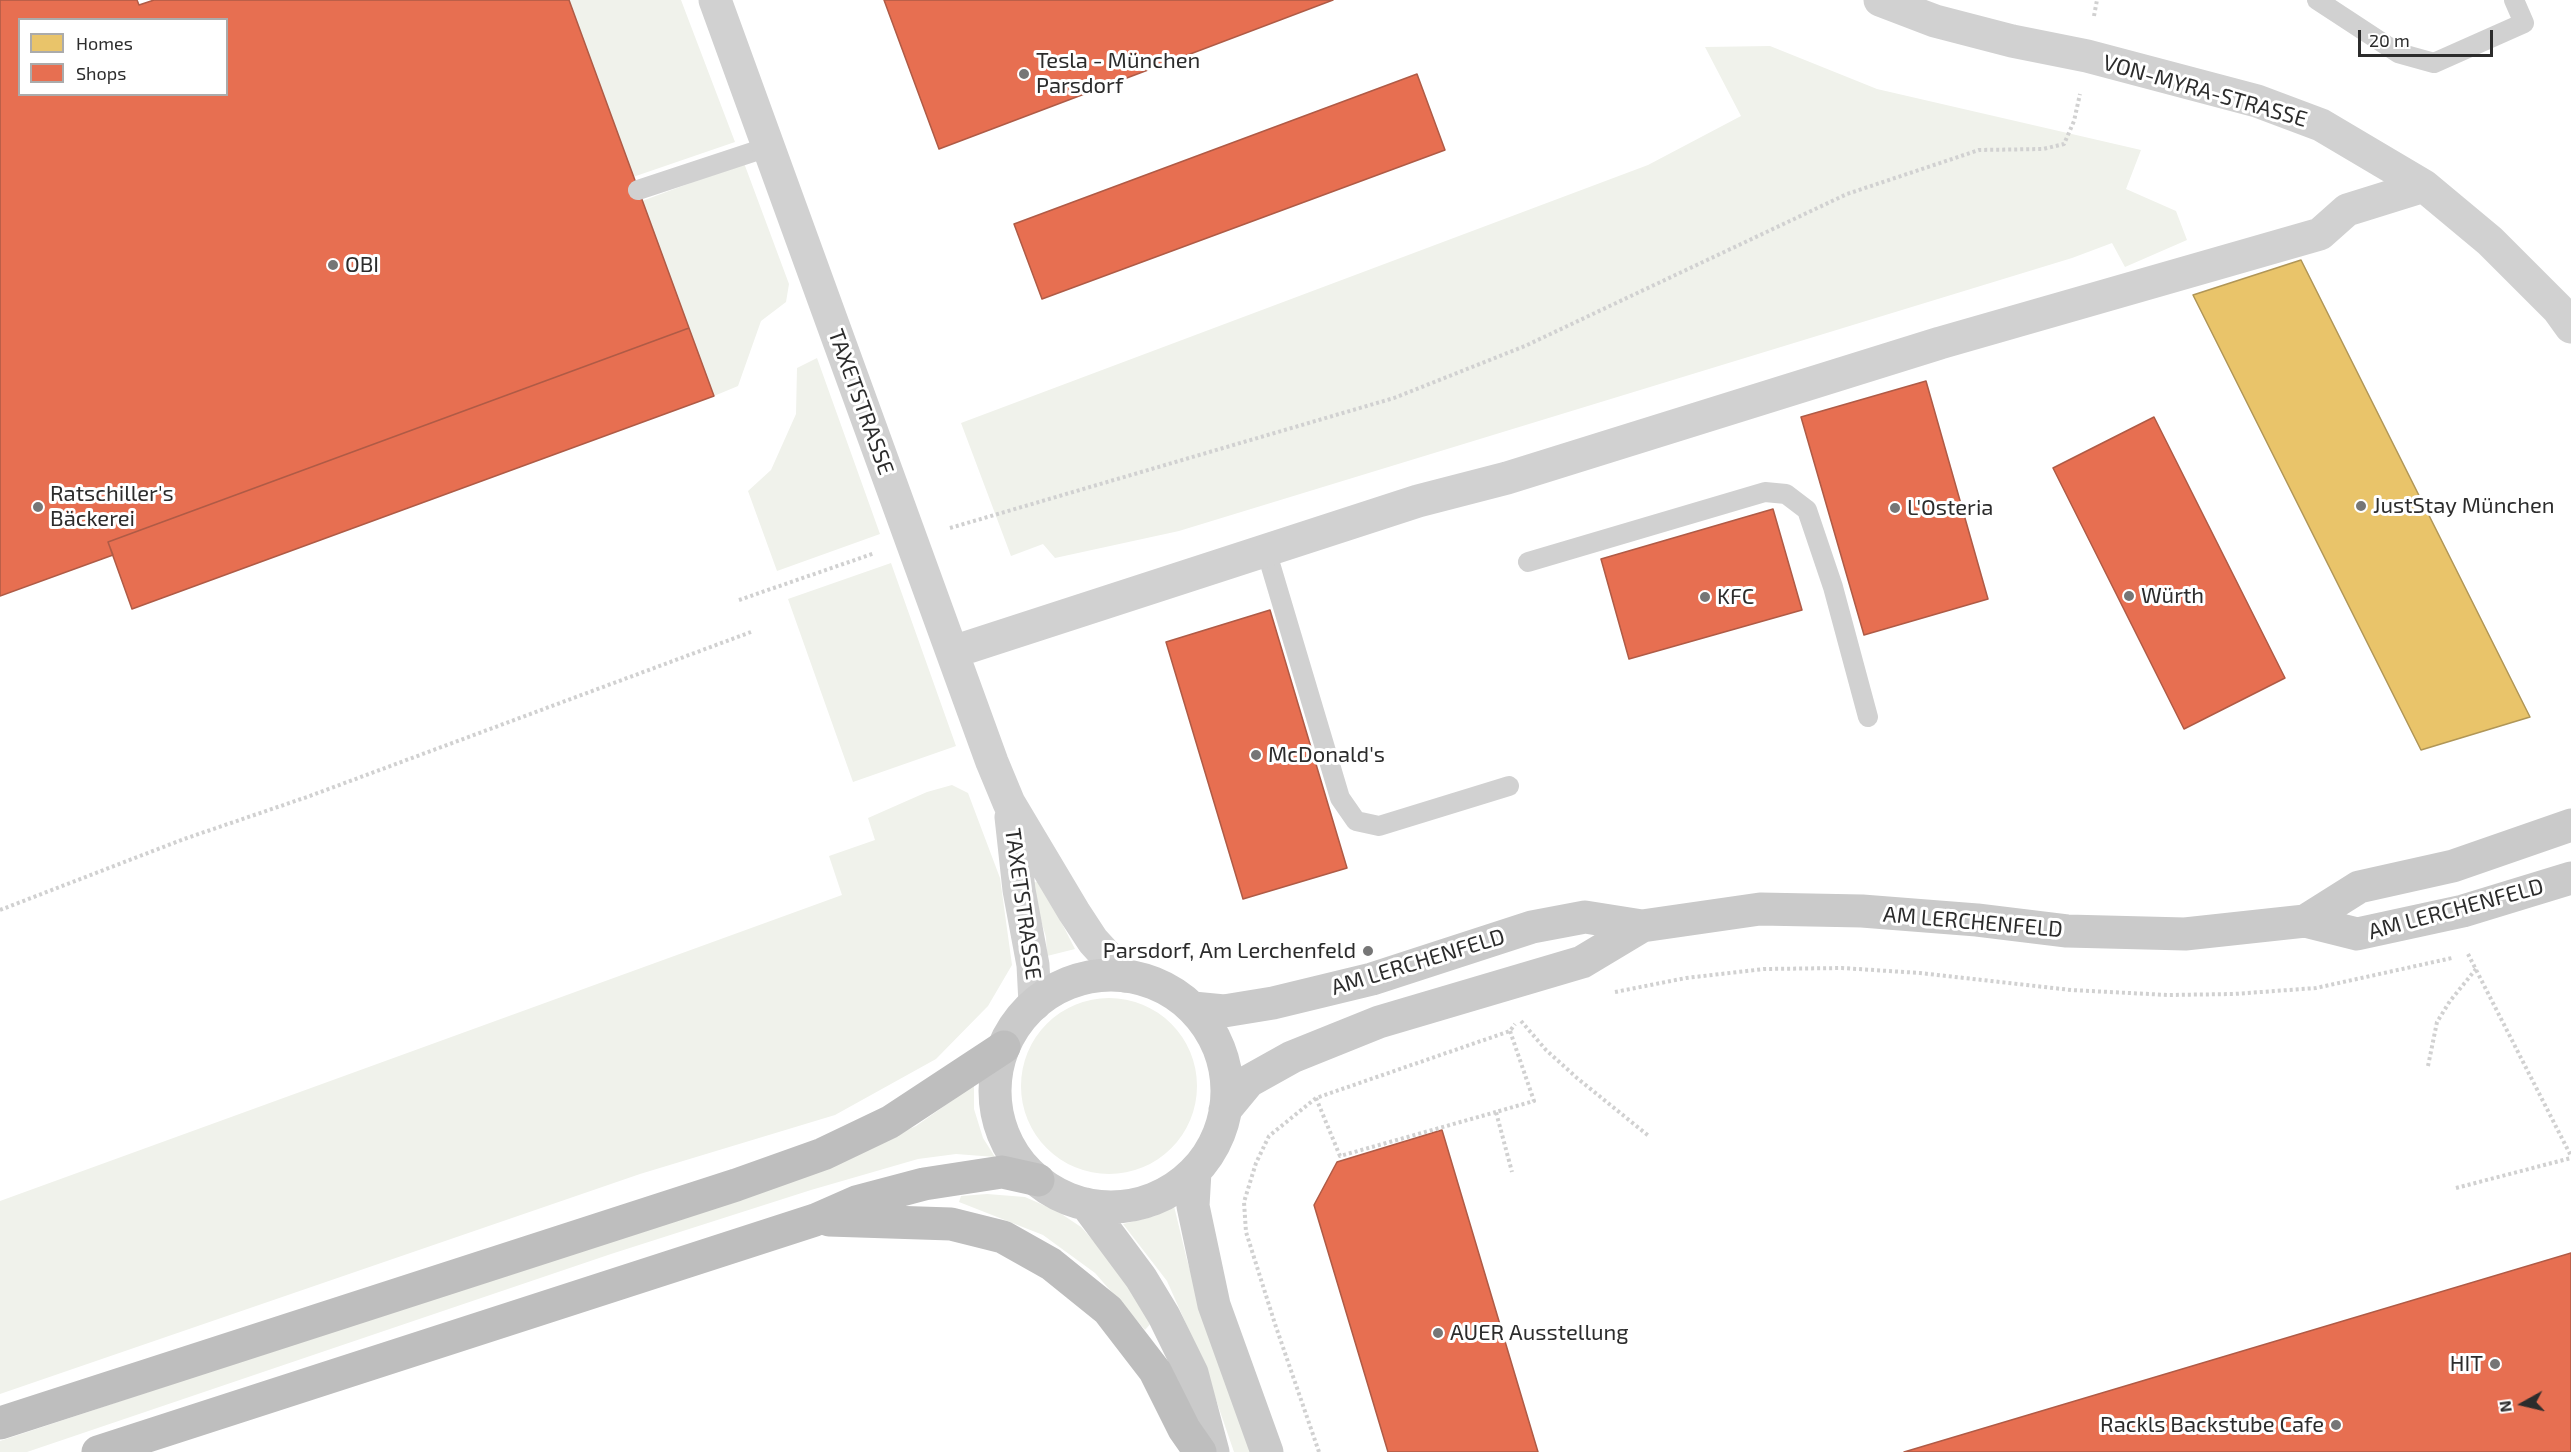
<!DOCTYPE html>
<html>
<head>
<meta charset="utf-8">
<style>
	body { margin:0 }
	#map { position:relative; width:2571px; height:1452px; overflow:hidden; background:#fff; font-family:"Exo 2",sans-serif }
	canvas { display:block }
	.legend { position:absolute; left:18px; top:18px; width:210px; height:78px; box-sizing:border-box; background:#fff; border:2px solid #ababab; margin:0; padding:8px 10px; list-style:none; font-size:18px; color:#2c2c2c }
	.legend li { display:flex; align-items:center; gap:12px; height:30px }
	.legend b { width:30px; border:2px solid #ababab }
	.north { position:absolute; left:2493px; top:1374px; width:60px; height:60px; -webkit-text-stroke:4px #fff; paint-order:stroke; rotate:262deg; font-size:16px; font-weight:700; line-height:24px; text-align:center; color:#2c2c2c }
	.north::after { content:''; display:block; margin:auto; width:21px; height:27px; background:#2c2c2c; clip-path:polygon(50% 0,100% 100%,50% 72%,0 100%) }
	.scale { position:absolute; left:2358px; top:30px; width:135px; height:27px; box-sizing:border-box; border:3px solid #2c2c2c; border-top:0; padding-left:8px; font-size:18px; line-height:21px; white-space:nowrap; color:#2c2c2c; -webkit-text-stroke:4px #fff; paint-order:stroke }
</style>
</head>
<body>
<div id="map">
<canvas width="2571" height="1452"></canvas>
<ul class="legend">
<li><b style="height:16px;background:#e9c46a"></b>Homes</li>
<li><b style="height:16px;background:#e76f51"></b>Shops</li>
</ul>
<div class="north">N</div>
<div class="scale">20 m</div>
</div>
<script>
const g = document.querySelector('canvas').getContext('2d');
g.lineJoin = 'round';
function paint(path, color) { g.fillStyle = color; g.fill(path, 'evenodd'); }
const shape = rows => new Path2D(rows.map(r => 'M' + r).join(''));
function trace(path, color, width, dash) { g.strokeStyle = color; g.lineWidth = width; g.lineCap = dash ? 'butt' : 'round'; g.setLineDash(dash || []); g.stroke(path); }
function label(font, color, halo, rows, align = 'center') {
  g.font = font + ' "Exo 2",sans-serif'; g.lineWidth = 6; g.setLineDash([]); g.textBaseline = 'middle'; g.strokeStyle = halo; g.fillStyle = color; for (const [text, x, y, turn = 0] of rows) {
    g.save(); g.translate(x, y); g.rotate((+turn || 0) * Math.PI / 180); g.textAlign = isNaN(turn) ? turn : align; if (halo) g.strokeText(text, 0, 0); g.fillText(text, 0, 0); g.restore();
  }
}
paint(shape([
	[569,0,681,0,735,142,633,177],
	[1770,46,1877,89,2141,150,2126,189,2176,211,2187,240,2125,267,2112,243,2072,258,1179,531,1055,558,1043,544,1011,556,961,423,1648,165,1741,116,1705,47],
	[744,163,789,284,786,302,761,321,738,386,714,396,642,201],
	[817,358,880,534,777,571,748,491,771,470,796,414,797,368],
	[891,563,956,746,853,782,788,599],
	[952,785,968,793,1000,878,1012,965,988,1006,936,1059,835,1115,640,1174,0,1394,0,1201,842,895,829,856,875,840,868,818,927,792],
	[1039,881,1050,900,1075,949,1047,956,1046,937,1032,891,1033,883],
	'1021 1086a88 88 0 1 1 176 0a88 88 0 1 1-176 0Z',
	[974,1085,974,1109,983,1138,995,1157,956,1154,918,1159,811,1190,611,1254,27,1452,0,1452,0,1441,804,1175,916,1126],
	[987,1194,1025,1197,1057,1211,1081,1227,1107,1256,1152,1322,1145,1330,1095,1273,1043,1235,959,1202,961,1196],
	[1174,1206,1187,1260,1202,1309,1251,1452,1234,1452,1203,1362,1167,1281,1123,1224,1155,1216]
]), '#f0f2eb');
const homes = shape([
	[2301,260,2530,717,2421,750,2193,295,2301,260]
]);
paint(homes, '#e9c46a');
trace(homes, '#b09657', 1.5);
const shops = shape([
	[0,0,137,0,139,5,154,0,569,0,689,328,108,542,113,555,0,596,0,0],
	[20,20,226,20,226,94,20,94,20,20],
	[884,0,1333,0,939,149,884,0],
	[1417,74,1445,150,1042,299,1014,224,1417,74],
	[689,328,714,396,132,609,108,542,689,328],
	[1926,381,1988,599,1864,635,1801,417,1926,381],
	[2154,417,2285,678,2184,729,2053,468,2154,417],
	[1773,509,1802,610,1629,659,1601,559,1773,509],
	[1270,610,1347,868,1243,899,1166,642,1270,610],
	[1442,1130,1538,1452,1388,1452,1314,1205,1337,1162,1442,1130],
	[2571,1253,2571,1452,1904,1452,2571,1253]
]);
paint(shops, '#e76f51');
trace(shops, '#af5b46', 1.5);
trace(shape([
	[2094,16,2097,0],
	[950,528,1394,398,1525,346,1847,194,1979,150,2043,149,2064,144,2074,121,2080,94],
	[739,600,875,553],
	[0,910,184,839,307,797,751,632],
	[2468,954,2571,1156],
	[1615,992,1686,978,1764,969,1842,968,1920,973,2071,990,2168,995,2234,994,2316,988,2452,958],
	[1521,1021,1546,1050,1577,1078,1650,1137],
	[1510,1031,1534,1101,1496,1112,1512,1172],
	[2428,1066,2437,1022,2450,1001,2476,969],
	[1316,1098,1340,1156,1496,1112],
	[2456,1188,2571,1158],
	[1319,1452,1275,1324,1246,1232,1244,1202,1256,1163,1269,1136,1316,1098,1510,1031,1515,1024]
]), '#d1d1d1', 4, [3, 3]);
trace(shape([
	[2317,0,2398,53,2434,63,2524,23,2514,0],
	[638,190,768,147],
	[1266,550,1340,798,1356,821,1379,826,1509,786],
	[1528,562,1765,492,1786,494,1807,510,1833,587,1868,717]
]), '#d1d1d1', 20);
trace(shape([
	[715,0,992,762,1009,803,1074,912,1093,941,1125,976],
	[1880,0,1935,21,2012,41,2087,56,2257,101,2321,125,2424,186,2490,241,2558,309,2571,327],
	[953,652,1418,501,1507,478,1940,343,2320,234,2347,210,2424,186],
	[1011,817,1019,890,1033,965,1035,1004]
]), '#d1d1d1', 33);
trace(shape([
	[2305,921,2359,887,2453,866,2571,825],
	'995 1091a116 116 0 1 1 232 0a116 116 0 1 1-232 0Z',
	[1193,1008,1224,1011,1273,1003,1372,979,1532,927,1585,917,1642,926,1760,909,1862,911,1977,920,2067,931,2185,934,2305,921,2357,934,2463,911,2571,878],
	[1225,1110,1249,1081,1292,1057,1379,1022,1582,962,1642,926],
	[1195,1171,1193,1206,1214,1305,1267,1452],
	[1086,1204,1141,1278,1164,1316,1192,1373,1213,1452]
]), '#cacaca', 33);
trace(shape([
	[829,1220,951,1224,1003,1237,1051,1264,1108,1310,1155,1371,1184,1429,1200,1452],
	[0,1423,736,1185,823,1154,890,1122,1004,1047],
	[98,1452,815,1220,856,1202,924,1184,1002,1172,1038,1180]
]), '#bebebe', 33);
for (const [x, y, r, color] of [
	[1024,74,6,"#767676"],
	[333,265,6,"#767676"],
	[2361,506,6,"#767676"],
	[38,507,6,"#767676"],
	[1895,508,6,"#767676"],
	[2129,596,6,"#767676"],
	[1705,597,6,"#767676"],
	[1256,755,6,"#767676"],
	[1368,951,6,"#767676"],
	[1438,1333,6,"#767676"],
	[2495,1364,6,"#767676"],
	[2336,1425,6,"#767676"]
]) { const dot = new Path2D(); dot.arc(x, y, r, 0, 2 * Math.PI); g.fillStyle = color; g.fill(dot); trace(dot, '#fff', 2); }
label('22px', '#2c2c2c', '#fff', [
	["Tesla - München",1036,61],
	["Parsdorf",1036,86],
	["OBI",345,265],
	["Ratschiller's",50,494],
	["Bäckerei",50,519],
	["JustStay München",2373,506],
	["L'Osteria",1907,508],
	["Würth",2141,596],
	["KFC",1717,597],
	["McDonald's",1268,755],
	["Parsdorf, Am Lerchenfeld",1356,951,"right"],
	["AUER Ausstellung",1450,1333],
	["HIT",2483,1364,"right"],
	["Rackls Backstube Cafe",2324,1425,"right"]
], 'left');
label('22px', '#2c2c2c', '#fff', [
	["VON-MYRA-STRASSE",2205,91,16],
	["TAXETSTRASSE",861,402,70],
	["TAXETSTRASSE",1023,904,82],
	["AM LERCHENFELD",2456,909,-15],
	["AM LERCHENFELD",1973,922,5],
	["AM LERCHENFELD",1418,962,-17]
]);
</script>
</body>
</html>
